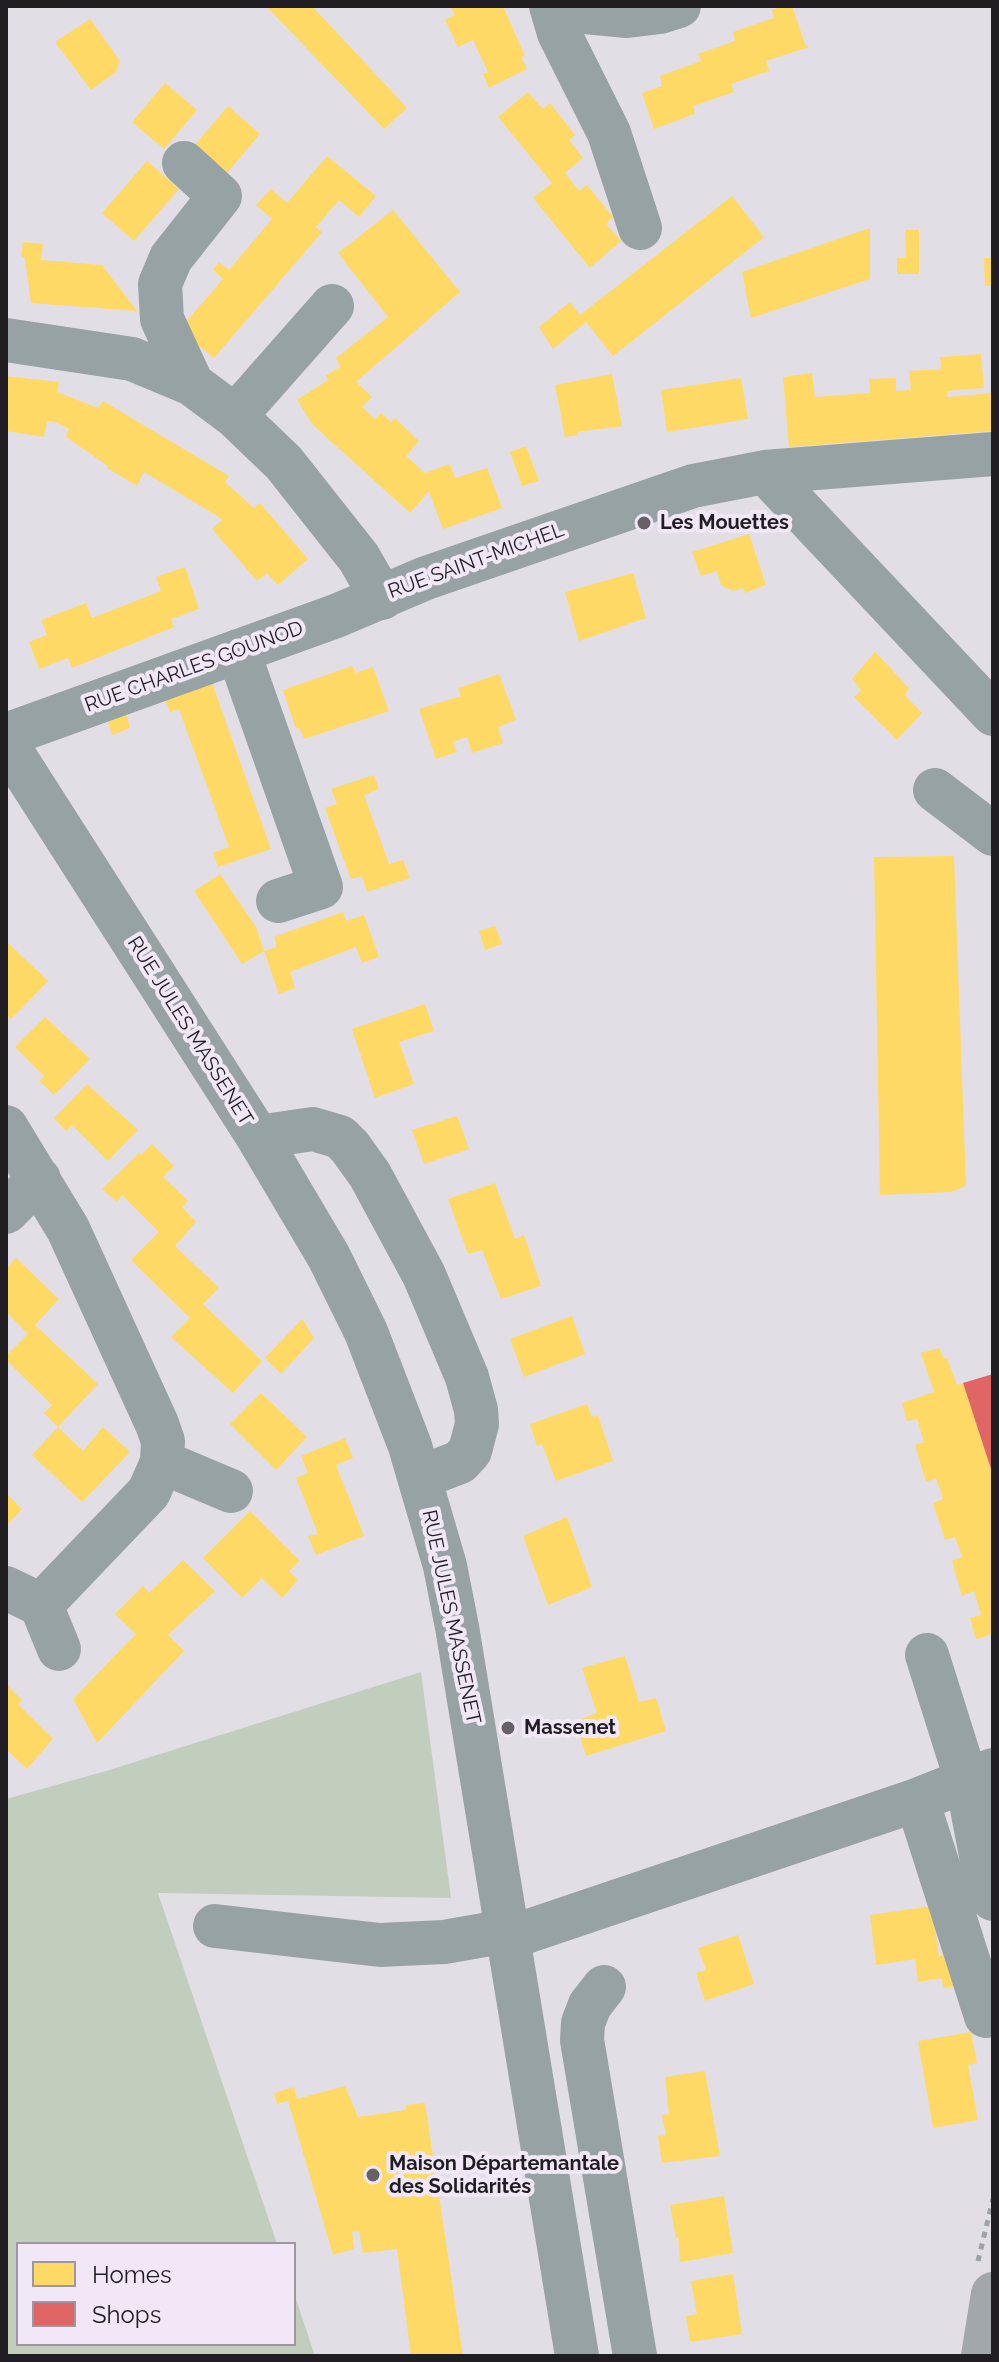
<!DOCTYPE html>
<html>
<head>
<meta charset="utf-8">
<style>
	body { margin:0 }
	#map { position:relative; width:999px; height:2362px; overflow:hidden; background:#e2dee6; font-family:Raleway,sans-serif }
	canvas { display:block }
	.frame { position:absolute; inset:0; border:8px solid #211e23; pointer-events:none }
	.legend { position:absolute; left:16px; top:2242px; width:280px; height:104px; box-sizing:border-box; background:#f1e7f6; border:2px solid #9e97a2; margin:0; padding:10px 14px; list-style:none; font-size:24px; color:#211e23 }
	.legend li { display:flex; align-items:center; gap:16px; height:40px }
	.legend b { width:40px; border:2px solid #9e97a2 }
</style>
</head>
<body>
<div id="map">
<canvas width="999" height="2362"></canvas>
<div class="frame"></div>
<ul class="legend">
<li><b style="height:22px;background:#ffd966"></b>Homes</li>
<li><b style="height:22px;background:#e06666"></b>Shops</li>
</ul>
</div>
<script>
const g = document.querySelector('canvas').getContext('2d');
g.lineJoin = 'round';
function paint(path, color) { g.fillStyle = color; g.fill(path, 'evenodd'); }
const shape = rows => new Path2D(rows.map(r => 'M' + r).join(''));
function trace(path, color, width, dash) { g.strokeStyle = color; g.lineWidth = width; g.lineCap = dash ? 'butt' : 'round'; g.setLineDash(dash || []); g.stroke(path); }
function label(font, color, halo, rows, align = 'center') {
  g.font = font + ' Raleway,sans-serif'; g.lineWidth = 8; g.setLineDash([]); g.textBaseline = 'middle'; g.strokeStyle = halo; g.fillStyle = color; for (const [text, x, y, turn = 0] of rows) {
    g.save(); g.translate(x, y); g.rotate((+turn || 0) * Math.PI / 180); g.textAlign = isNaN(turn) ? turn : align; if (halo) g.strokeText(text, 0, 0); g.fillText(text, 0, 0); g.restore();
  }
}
paint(shape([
	[421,1672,451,1898,158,1893,277,2244,18,2244,18,2344,294,2344,294,2293,315,2356,6,2356,6,1799,106,1771]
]), '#c2cebd');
paint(shape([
	[266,6,312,6,407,108,384,129],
	[450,6,503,6,525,56,521,57,527,69,489,88,483,74,488,72,473,40,458,47,445,20,455,15],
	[782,6,792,6,805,44,809,47,766,61,769,71,731,84,734,92,693,106,695,114,654,129,642,93,662,86,660,76,701,61,698,54,735,41,733,32,774,18,772,10],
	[90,19,120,61,116,72,91,90,55,42],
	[165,83,197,110,164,149,132,122],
	[528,92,543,109,550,103,575,135,569,140,583,158,565,173,579,191,587,185,613,217,606,224,621,241,590,268,533,198,552,183,498,117],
	[228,106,260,134,227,173,195,145],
	[327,156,376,196,359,217,339,200,316,227,322,232,214,358,179,330,223,279,213,270,219,262,229,270,272,219,256,205,271,189,287,203],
	[147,161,179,189,134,241,102,213],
	[732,196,764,237,613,356,586,322,553,349,539,327,570,302,580,315],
	[393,210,460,292,356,382,372,397,362,407,375,419,381,413,391,422,395,418,419,441,406,456,425,473,450,464,455,478,487,468,502,508,443,529,429,491,410,513,313,425,297,400,328,380,325,376,340,367,336,358,388,317,338,253],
	[870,228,870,279,751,318,742,272],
	[905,230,919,230,919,274,897,274,897,258,906,258],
	[23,242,43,244,41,260,102,265,137,311,31,303,25,258,21,256],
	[984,258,993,258,993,286,985,286],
	[981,354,984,388,947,391,948,397,993,393,993,431,789,447,783,377,812,373,815,397,870,393,869,379,896,378,896,391,911,390,909,371,941,369,940,357],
	[612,374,622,426,577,432,578,435,565,437,555,385],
	[6,376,59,382,57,392,98,408,103,401,229,476,225,482,254,508,260,503,308,559,278,585,267,573,257,581,212,529,222,520,219,517,144,472,137,486,107,468,108,466,66,437,69,429,55,422,47,421,44,437,6,431],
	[741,378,748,419,667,432,661,390],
	[526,446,539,481,522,486,510,452],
	[749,534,766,585,745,593,743,588,733,591,721,585,717,571,701,576,692,552],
	[185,567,199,609,171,619,174,627,72,668,68,658,39,669,29,642,47,635,41,620,86,603,92,618,161,591,156,577],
	[633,573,646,618,579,641,565,592],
	[875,652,909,688,905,695,922,713,897,740,854,697,861,690,852,679],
	[352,666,356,673,373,667,389,711,304,739,299,727,296,729,283,690],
	[499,674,516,720,498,727,503,743,472,753,467,737,453,742,457,752,436,759,419,709,461,696,458,688],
	[211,680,271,849,218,867,213,853,229,847,179,709,170,712,164,697],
	[125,710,130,728,112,735,106,716],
	[374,775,379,789,364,795,389,864,403,860,410,878,367,892,362,876,351,879,325,808,337,804,331,789],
	[954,856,966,1186,951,1192,880,1195,874,857],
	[220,874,256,927,264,951,242,964,194,891],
	[343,912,346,921,364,915,379,957,362,963,356,947,290,972,295,988,279,994,264,951,277,947,274,937],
	[495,926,502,944,485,950,479,931],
	[6,941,48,981,11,1019,6,1015],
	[425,1004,434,1031,399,1042,414,1084,375,1098,352,1029],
	[45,1017,90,1059,54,1095,39,1081,44,1076,15,1047],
	[87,1084,138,1130,108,1161,72,1125,66,1131,54,1118],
	[457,1116,469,1149,424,1164,412,1130],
	[152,1144,174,1166,163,1177,188,1201,182,1207,196,1222,175,1246,219,1288,203,1304,262,1361,233,1393,171,1337,190,1318,131,1260,159,1232,122,1195,117,1202,102,1189,139,1153,141,1155],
	[495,1183,515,1239,524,1235,541,1286,501,1299,482,1250,468,1254,448,1199],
	[16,1258,59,1299,35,1325,98,1384,58,1427,44,1413,52,1405,6,1360,6,1356,28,1334,6,1312,6,1269],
	[572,1316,585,1354,524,1377,510,1339],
	[302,1319,314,1338,281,1374,265,1358],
	[939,1348,944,1359,947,1358,957,1385,963,1383,993,1474,993,1634,976,1639,970,1618,981,1615,974,1591,962,1596,952,1561,962,1557,955,1537,945,1540,933,1503,943,1499,936,1478,926,1482,915,1445,924,1442,917,1419,907,1421,902,1403,934,1392,921,1353],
	[261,1393,307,1437,276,1470,230,1424],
	[587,1404,592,1417,598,1415,613,1461,556,1481,542,1444,537,1446,530,1424],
	[58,1427,83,1451,103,1427,130,1452,82,1502,32,1455],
	[345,1438,353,1458,336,1465,364,1536,316,1555,308,1536,318,1534,296,1478,308,1473,301,1456],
	[6,1493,22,1509,6,1526],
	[250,1511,300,1561,289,1571,298,1580,282,1598,262,1578,242,1598,203,1558],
	[567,1517,592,1587,548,1605,523,1536],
	[183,1560,215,1591,168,1635,184,1651,97,1743,73,1699,136,1634,115,1614,143,1586,149,1593],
	[625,1656,639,1702,656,1698,666,1731,586,1756,575,1721,597,1713,582,1668],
	[8,1686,22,1700,18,1704,53,1739,27,1769,6,1749],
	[932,1906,939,1956,958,1953,968,1984,943,1988,942,1978,918,1982,915,1959,876,1965,870,1915],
	[738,1935,754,1984,705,2001,696,1973,706,1970,698,1948],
	[971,2032,977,2063,968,2065,978,2120,933,2128,918,2041],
	[705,2071,720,2156,662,2163,658,2136,666,2135,662,2115,669,2114,665,2077],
	[345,2086,358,2117,406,2110,406,2105,425,2103,463,2356,411,2356,397,2249,363,2253,359,2231,352,2232,354,2249,333,2255,288,2101,277,2104,274,2093,294,2087,297,2099],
	[724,2196,733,2253,680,2262,678,2237,676,2238,670,2205],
	[733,2274,742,2334,690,2342,686,2316,697,2314,691,2281]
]), '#ffd966');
paint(shape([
	[993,1374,993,1472,992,1472,963,1383]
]), '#e06666');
trace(shape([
	[978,2261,993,2199]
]), '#9ea3a7', 5, [6, 6]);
trace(shape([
	[551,6,559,33,609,133,640,228],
	[558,6,575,11,627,16,660,12,679,6],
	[184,163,220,196,171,258,160,284,162,319,192,384],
	[6,340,132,359,192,384,235,416,284,463,359,558,382,598],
	[235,416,332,306],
	[765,472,993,714],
	[238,651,321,887,278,901],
	[6,735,336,616,426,578,693,486,765,472,993,454],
	[6,743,258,1137,329,1257,366,1332,410,1446,445,1566,457,1627,577,2356],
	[935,790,993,834],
	[6,1127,68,1229,157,1424,163,1441,162,1462,149,1492,41,1605],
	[258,1137,313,1129,340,1137,350,1147,370,1175,424,1275,467,1377,476,1410,477,1424,470,1451,460,1462,421,1477],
	[6,1212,39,1179],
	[162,1462,231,1491],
	[6,1588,41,1605,59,1649],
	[927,1655,967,1782,985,1876,993,1899],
	[917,1800,986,2016],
	[215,1926,380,1945,444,1942,507,1931],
	[508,1938,917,1800,993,1770],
	[604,1987,590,2005,583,2023,582,2040,635,2356]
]), '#97a2a5', 44);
trace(shape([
	[983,2356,993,2294]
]), '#a1a7aa', 44);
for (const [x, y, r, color] of [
	[644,523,8,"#656167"],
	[508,1728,8,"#656167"],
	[373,2175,8,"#656167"]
]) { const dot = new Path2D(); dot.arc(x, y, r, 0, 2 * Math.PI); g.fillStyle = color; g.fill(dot); trace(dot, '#f1e7f6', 3); }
label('bold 20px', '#211e23', '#f1e7f6', [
	["Les Mouettes",660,523],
	["Massenet",524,1728],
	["Maison Départemantale",389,2164],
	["des Solidarités",389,2187]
], 'left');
label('20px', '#211e23', '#f1e7f6', [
	["RUE SAINT-MICHEL",476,561,-20],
	["RUE CHARLES GOUNOD",194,667,-20],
	["RUE JULES MASSENET",190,1031,58],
	["RUE JULES MASSENET",451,1617,78]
]);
</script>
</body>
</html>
